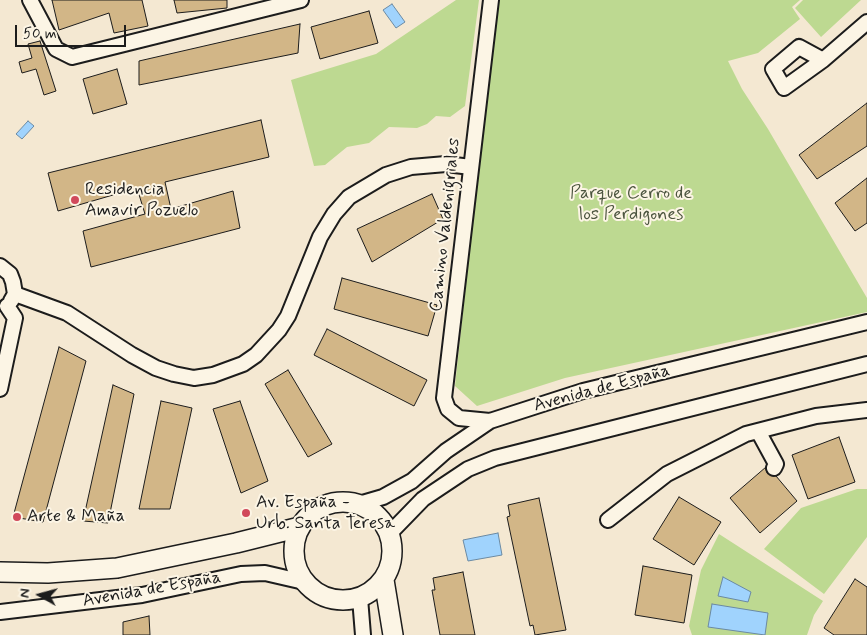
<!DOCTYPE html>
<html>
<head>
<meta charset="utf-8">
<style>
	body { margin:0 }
	#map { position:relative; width:867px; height:635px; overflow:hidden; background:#f4e8d2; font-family:Mynerve,sans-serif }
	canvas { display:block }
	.north { position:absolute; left:15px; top:570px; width:50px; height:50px; -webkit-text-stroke:4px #fcf5e5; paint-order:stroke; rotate:277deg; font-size:14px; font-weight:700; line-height:20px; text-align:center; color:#1c1c1c }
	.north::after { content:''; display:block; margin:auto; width:18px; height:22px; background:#1c1c1c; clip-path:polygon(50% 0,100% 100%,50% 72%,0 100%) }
	.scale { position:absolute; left:15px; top:25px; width:111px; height:22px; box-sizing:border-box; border:2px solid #1c1c1c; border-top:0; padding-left:6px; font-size:15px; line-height:18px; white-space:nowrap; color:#1c1c1c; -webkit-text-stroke:4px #fcf5e5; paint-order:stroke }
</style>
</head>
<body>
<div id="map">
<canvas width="867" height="635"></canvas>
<div class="north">N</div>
<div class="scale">50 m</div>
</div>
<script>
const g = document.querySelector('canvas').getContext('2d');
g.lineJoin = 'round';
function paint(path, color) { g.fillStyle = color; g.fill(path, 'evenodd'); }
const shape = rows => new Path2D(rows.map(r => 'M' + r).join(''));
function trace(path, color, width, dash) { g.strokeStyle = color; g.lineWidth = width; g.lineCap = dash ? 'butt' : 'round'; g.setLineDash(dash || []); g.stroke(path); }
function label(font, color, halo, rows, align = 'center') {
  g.font = font + ' Mynerve,sans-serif'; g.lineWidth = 4; g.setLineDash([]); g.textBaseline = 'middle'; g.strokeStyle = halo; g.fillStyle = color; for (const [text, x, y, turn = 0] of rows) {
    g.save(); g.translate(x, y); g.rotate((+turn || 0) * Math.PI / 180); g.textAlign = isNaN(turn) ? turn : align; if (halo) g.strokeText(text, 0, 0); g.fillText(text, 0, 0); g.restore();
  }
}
paint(shape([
	[456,0,479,0,465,106,450,117,436,116,427,124,417,128,389,127,369,143,347,147,325,165,314,166,291,80,376,54],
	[496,0,800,0,792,7,800,19,758,53,728,61,742,89,768,129,867,298,867,312,565,378,477,406,455,386],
	[803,0,861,0,821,37,795,8],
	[857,489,867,489,867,537,824,594,764,549,801,508],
	[719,534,823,601,814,615,807,635,692,635,689,626,701,570]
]), '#bdd991');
const water = shape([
	[392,4,405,22,396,28,383,10,392,4],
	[28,121,34,126,22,139,16,134,28,121],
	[498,533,502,555,468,561,463,540,498,533],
	[723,577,751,592,748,602,718,596,723,577],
	[712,604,768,613,765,635,708,627,712,604]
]);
paint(water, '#a0d3fd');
trace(water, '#6b8aa3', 1);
const building = shape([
	[52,0,142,0,148,26,114,33,109,13,59,30,52,0],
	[174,0,227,0,227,8,177,13,174,0],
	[369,11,378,43,320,59,311,27,369,11],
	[300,24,298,53,139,85,139,61,300,24],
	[40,41,56,91,44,95,36,69,22,73,19,62,32,58,28,44,40,41],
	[117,69,127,104,93,114,83,79,117,69],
	[867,103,867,146,817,179,799,155,867,103],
	[261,120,269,157,165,182,171,209,233,191,240,228,91,267,83,231,145,214,137,188,58,211,48,173,261,120],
	[867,178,867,223,855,231,835,203,867,178],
	[432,194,443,219,372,262,357,229,432,194],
	[342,278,437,305,428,336,334,309,342,278],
	[327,329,427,380,414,406,314,355,327,329],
	[59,347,86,361,43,522,13,517,59,347],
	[288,370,332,444,308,457,265,384,288,370],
	[113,385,134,394,108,523,83,521,113,385],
	[161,401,192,408,170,509,139,509,161,401],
	[240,401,268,481,241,493,213,409,240,401],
	[839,437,855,482,808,499,792,455,839,437],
	[766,467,767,473,776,476,797,501,760,533,730,498,766,467],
	[679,497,721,522,694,565,653,539,679,497],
	[539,498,566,630,535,635,533,625,530,626,507,517,510,516,508,505,539,498],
	[643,566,692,575,684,623,635,615,643,566],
	[463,572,475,635,440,635,432,590,435,590,433,578,463,572],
	[855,579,867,587,867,635,834,635,824,628,855,579],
	[149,616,150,635,123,635,123,622,149,616]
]);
paint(building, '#d2b687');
trace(building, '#1c1c1c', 1);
const minor = shape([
	[30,0,56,49,72,57,301,0],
	[823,60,799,47,773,69,784,88,823,60,867,22],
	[0,266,10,274,13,282,15,294,11,301],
	[15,294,67,313,132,355,156,368,174,374,194,378,213,375,243,364,256,355,279,330,288,316,320,237,334,214,349,197,386,175,411,167,446,164,471,167],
	[0,389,15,318,7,306],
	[490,421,459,418,448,409,444,398,491,0],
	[758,431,776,464,774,468],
	[359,504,383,497,412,481,446,451,490,421,583,391,867,322],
	[608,520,667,474,746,434,816,416,867,410],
	[390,533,423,499,468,469,495,458,867,364],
	[360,598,363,635],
	[0,612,142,595,241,574,265,573,304,582]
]);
const secondary = shape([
	'294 551a49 49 0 1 1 98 0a49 49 0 1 1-98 0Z',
	[0,572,48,573,117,568,236,543,300,527],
	[384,580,393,635]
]);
trace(minor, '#1c1c1c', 18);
trace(secondary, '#1c1c1c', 22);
trace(minor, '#fcf5e5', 14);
trace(secondary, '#fcf5e5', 19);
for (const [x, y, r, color] of [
	[75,200,5,"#d1495b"],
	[246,513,5,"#d1495b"],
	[17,517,5,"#d1495b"]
]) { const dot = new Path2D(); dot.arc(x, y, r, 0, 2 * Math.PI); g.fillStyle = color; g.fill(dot); trace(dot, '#fcf5e5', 2); }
label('18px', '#1c1c1c', '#fcf5e5', [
	["Residencia",85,190],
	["Amavir Pozuelo",85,211],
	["Av. España -",256,503],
	["Urb. Santa Teresa",256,524],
	["Arte & Maña",27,517]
], 'left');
label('18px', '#4c553f', '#fcf5e5', [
	["Parque Cerro de",631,194],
	["los Perdigones",631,215]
]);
label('18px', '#1c1c1c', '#fcf5e5', [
	["Camino Valdenigriales",446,225,-84],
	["Avenida de España",602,389,-15],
	["Avenida de España",152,590,-10]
]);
</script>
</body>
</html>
